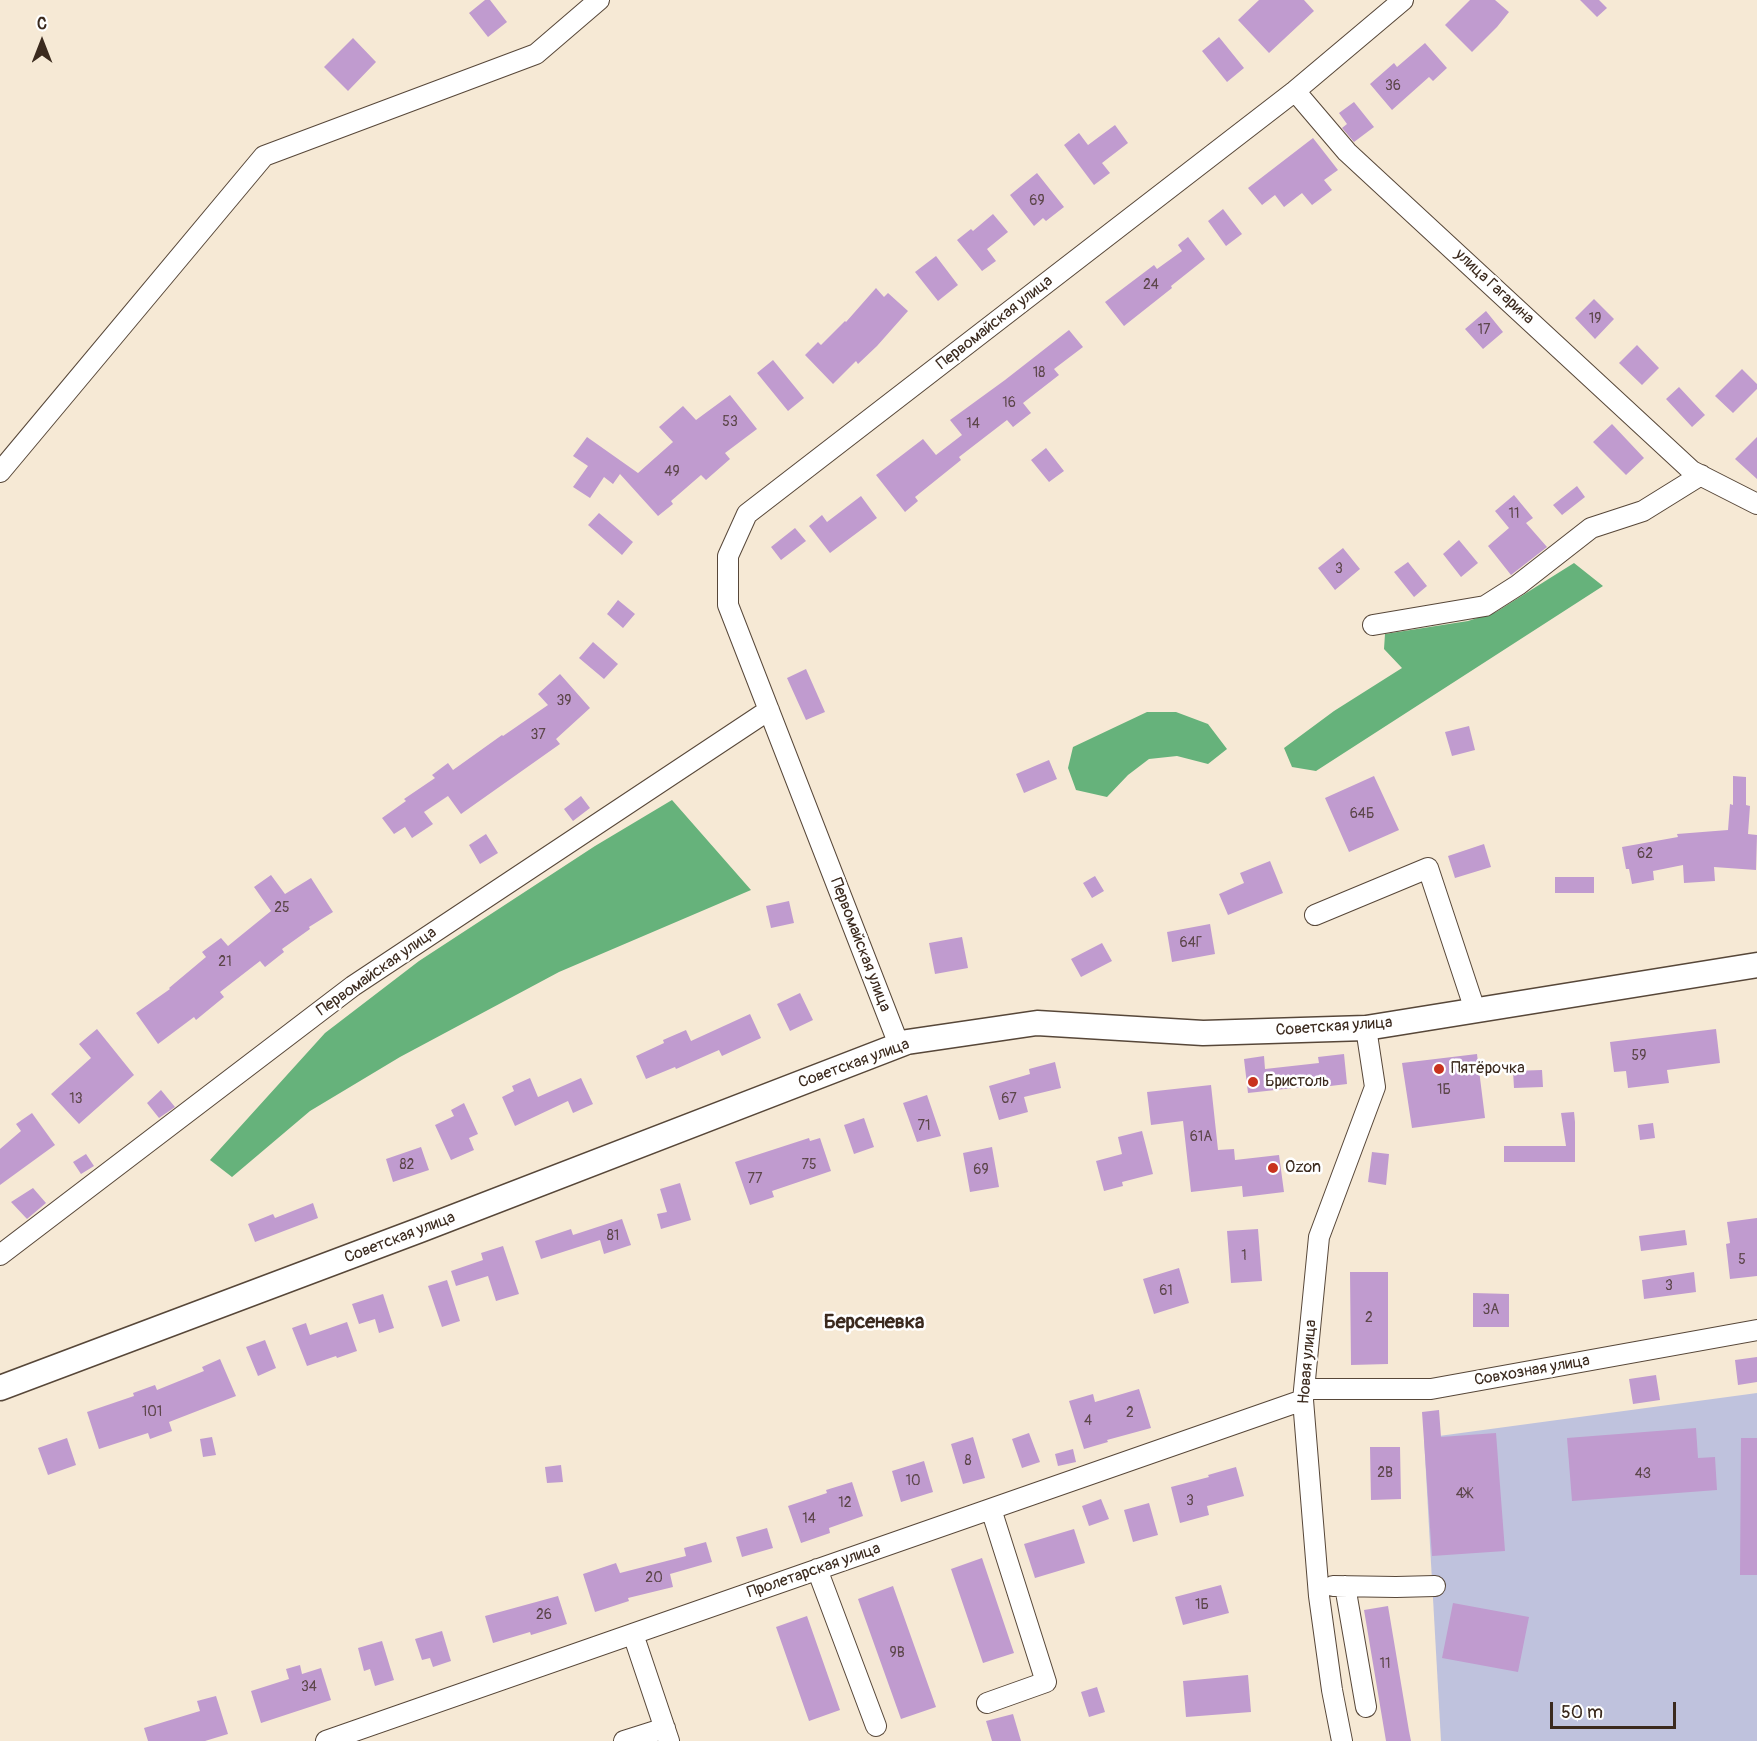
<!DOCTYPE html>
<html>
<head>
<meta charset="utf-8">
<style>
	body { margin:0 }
	#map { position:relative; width:1757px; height:1741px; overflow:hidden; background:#f6e9d5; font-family:Pangolin,sans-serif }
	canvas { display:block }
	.north { position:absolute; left:12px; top:12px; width:60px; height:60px; -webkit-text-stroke:4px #fff; paint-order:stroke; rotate:0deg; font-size:16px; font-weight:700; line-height:24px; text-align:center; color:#3b2a1e }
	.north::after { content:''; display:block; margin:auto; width:21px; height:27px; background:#3b2a1e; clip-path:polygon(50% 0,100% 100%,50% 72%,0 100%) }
	.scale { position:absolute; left:1550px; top:1702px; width:126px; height:27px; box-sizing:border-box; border:3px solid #3b2a1e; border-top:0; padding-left:8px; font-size:18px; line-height:21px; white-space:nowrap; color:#3b2a1e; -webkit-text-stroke:4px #fff; paint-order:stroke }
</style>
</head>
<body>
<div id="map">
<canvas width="1757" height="1741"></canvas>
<div class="north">С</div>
<div class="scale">50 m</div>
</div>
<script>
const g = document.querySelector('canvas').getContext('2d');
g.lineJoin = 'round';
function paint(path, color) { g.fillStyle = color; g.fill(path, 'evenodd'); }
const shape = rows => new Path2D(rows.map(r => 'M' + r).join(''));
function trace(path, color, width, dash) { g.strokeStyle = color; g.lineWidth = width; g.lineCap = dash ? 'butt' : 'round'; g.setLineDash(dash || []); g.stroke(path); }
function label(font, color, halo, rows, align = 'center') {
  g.font = font + ' Pangolin,sans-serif'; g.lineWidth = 5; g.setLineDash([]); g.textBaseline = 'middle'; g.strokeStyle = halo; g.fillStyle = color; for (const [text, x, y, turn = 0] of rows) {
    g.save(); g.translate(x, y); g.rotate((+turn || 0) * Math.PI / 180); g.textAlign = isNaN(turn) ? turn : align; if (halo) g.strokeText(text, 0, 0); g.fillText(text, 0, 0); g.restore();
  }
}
paint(shape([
	[1757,1393,1757,1741,1441,1741,1424,1438]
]), '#bfc2dd');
paint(shape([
	[1574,563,1603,586,1316,771,1292,767,1284,748,1334,711,1402,668,1384,649,1385,634,1468,621,1496,612],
	[1147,712,1176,712,1208,724,1227,749,1208,764,1177,756,1149,759,1128,775,1107,797,1076,790,1068,768,1073,747],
	[672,800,751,890,559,972,400,1057,310,1111,232,1177,210,1160,325,1033,419,961,595,846]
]), '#66b27b');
paint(shape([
	[485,0,490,0,507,22,488,37,469,13],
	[1259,0,1304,0,1314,11,1269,53,1238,20],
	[1470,0,1495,0,1509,12,1497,27,1472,52,1445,25],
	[1580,0,1599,0,1607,8,1597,17],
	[1219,37,1244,68,1227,82,1202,51],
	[353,38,376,62,348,91,324,67],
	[1425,43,1447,68,1433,81,1429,77,1392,110,1370,84,1394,63,1397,67],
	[1354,102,1374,127,1354,142,1342,128,1347,124,1339,113],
	[1115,125,1128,143,1102,163,1110,173,1094,185,1064,145,1079,133,1088,145],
	[1313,138,1338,170,1324,180,1332,190,1312,205,1302,193,1284,207,1275,195,1262,205,1248,188],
	[1037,173,1064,207,1046,221,1043,218,1034,226,1010,195],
	[1223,209,1242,234,1226,246,1208,221],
	[993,214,1008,232,987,249,996,261,982,271,957,240,971,229,973,231],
	[1188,237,1205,259,1171,286,1172,288,1124,326,1105,302,1154,265,1157,269,1182,251,1178,245],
	[936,256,958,285,938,301,915,272],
	[876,288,884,297,888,293,908,311,877,346,858,364,856,361,833,384,805,355,818,342,821,345,845,321,846,322],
	[1594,299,1614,319,1595,339,1575,318],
	[1486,311,1503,332,1483,349,1465,329],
	[1069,330,1083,347,1054,369,1059,375,1023,403,1031,413,1013,427,1007,420,959,457,961,460,915,497,918,501,905,512,876,475,923,439,936,455,962,435,950,420,1005,380],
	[1637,345,1659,368,1642,385,1619,363],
	[773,360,804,398,788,411,757,373],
	[1742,369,1757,384,1757,389,1733,413,1715,396],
	[1679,387,1705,415,1692,427,1666,399],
	[730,395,757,429,725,453,730,459,706,480,701,475,671,501,673,504,658,516,620,474,613,484,604,477,590,498,573,487,588,466,573,456,587,437,638,473,673,442,659,427,683,406,696,420],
	[1612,424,1644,458,1626,475,1593,442],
	[1757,437,1757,479,1735,459],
	[1046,448,1064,471,1049,482,1031,460],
	[1577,486,1585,497,1562,515,1553,505],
	[1514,495,1533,518,1526,523,1547,547,1511,575,1488,546,1509,528,1495,511],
	[861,496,877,518,830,553,809,526,822,515,827,522],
	[599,513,633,542,622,555,588,525],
	[795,528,806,541,781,560,771,547],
	[1459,540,1478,563,1461,577,1443,554],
	[1343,548,1360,569,1335,590,1318,568],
	[1408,562,1427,586,1414,597,1394,572],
	[618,600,635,614,623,628,607,614],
	[593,642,618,664,604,679,579,658],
	[806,669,825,712,806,720,787,678],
	[560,674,590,708,556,739,560,744,461,814,448,796,424,812,433,824,412,838,405,827,394,834,382,818,406,801,404,799,435,778,432,775,448,763,453,770,502,735,503,736,548,705,538,694],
	[1469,726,1475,750,1452,756,1445,732],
	[1049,760,1057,779,1024,793,1016,774],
	[1374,776,1399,830,1349,852,1325,798],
	[1733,776,1746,777,1746,805,1750,806,1748,834,1757,835,1756,870,1714,867,1715,881,1684,883,1683,865,1653,871,1654,880,1632,884,1629,869,1626,869,1622,847,1678,837,1677,834,1728,830,1730,804,1733,805],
	[581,796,590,808,573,821,564,809],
	[486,834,498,853,480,864,469,845],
	[1484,844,1491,867,1455,878,1448,856],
	[1270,861,1283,893,1228,915,1219,894,1244,883,1240,873],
	[271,875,285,894,311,878,333,912,309,927,310,929,282,949,284,952,265,967,260,961,220,992,224,997,196,1020,194,1017,158,1044,136,1013,170,989,169,988,206,957,202,952,221,938,228,946,271,911,254,887],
	[1095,876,1104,891,1092,898,1083,883],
	[1555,877,1594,877,1594,893,1555,893],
	[789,901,794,923,771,928,766,906],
	[1210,924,1215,954,1172,962,1167,932],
	[962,937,968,968,935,974,929,943],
	[1102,943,1112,961,1081,977,1071,959],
	[800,993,813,1020,790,1031,777,1004],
	[750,1014,761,1038,722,1056,719,1050,676,1069,675,1067,646,1079,636,1056,664,1043,663,1040,686,1030,691,1041],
	[97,1029,134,1075,79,1124,51,1094,91,1058,79,1044],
	[1716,1029,1720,1063,1667,1070,1669,1083,1628,1088,1626,1071,1614,1072,1610,1042],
	[1344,1054,1347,1084,1322,1087,1321,1085,1248,1093,1244,1059,1264,1056,1265,1069,1319,1063,1318,1057],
	[1477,1054,1485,1118,1412,1128,1402,1063],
	[1055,1062,1061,1088,1024,1097,1028,1112,999,1120,989,1086,1030,1074,1029,1069],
	[1542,1070,1543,1087,1514,1088,1513,1071],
	[530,1078,538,1097,581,1078,593,1104,573,1113,568,1101,515,1126,502,1097,514,1091,512,1086],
	[1211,1085,1218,1150,1234,1149,1235,1160,1279,1155,1284,1192,1243,1197,1242,1186,1191,1192,1183,1121,1151,1125,1147,1092],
	[161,1090,175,1107,159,1118,147,1103],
	[927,1095,941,1136,917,1142,903,1103],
	[464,1103,478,1134,469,1138,474,1150,451,1160,435,1125,454,1116,451,1110],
	[1574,1112,1575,1122,1575,1162,1504,1162,1504,1146,1566,1146,1561,1113],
	[32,1113,55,1145,0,1185,0,1149,21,1131,16,1124],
	[864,1118,874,1147,854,1154,844,1125],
	[1653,1123,1655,1138,1640,1140,1638,1125],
	[1142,1131,1153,1174,1122,1182,1123,1186,1104,1191,1096,1161,1122,1154,1118,1137],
	[809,1138,810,1141,820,1138,831,1171,772,1191,774,1197,750,1205,735,1162],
	[421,1147,429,1170,393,1182,386,1159],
	[992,1147,999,1187,970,1192,963,1153],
	[1372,1152,1389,1154,1386,1185,1368,1182],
	[86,1154,94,1166,81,1174,73,1162],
	[680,1183,691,1220,661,1229,657,1214,667,1212,660,1189],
	[33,1188,46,1203,27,1219,11,1202],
	[313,1203,318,1218,255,1242,248,1224,273,1214,275,1218],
	[1757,1218,1757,1276,1730,1279,1726,1244,1730,1243,1727,1222],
	[622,1219,631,1245,604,1254,600,1240,541,1259,535,1241,571,1229,573,1235],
	[1258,1229,1262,1281,1231,1283,1227,1231],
	[1685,1230,1687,1245,1641,1251,1639,1236],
	[503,1246,519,1294,496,1301,488,1276,456,1286,451,1271,483,1260,481,1253],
	[1179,1268,1189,1303,1154,1314,1143,1279],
	[1350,1272,1388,1272,1388,1364,1351,1365],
	[1694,1272,1696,1292,1644,1299,1642,1280],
	[447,1280,460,1321,442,1327,428,1286],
	[1473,1293,1509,1294,1509,1327,1473,1327],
	[383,1294,394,1328,379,1333,375,1319,359,1324,352,1304],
	[347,1322,357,1351,337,1358,336,1356,307,1366,292,1328,306,1323,310,1335],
	[265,1340,276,1368,258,1376,246,1347],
	[1757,1357,1757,1382,1738,1385,1735,1360],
	[220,1359,236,1396,169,1422,172,1431,150,1439,148,1433,99,1449,87,1412,134,1396,133,1393,155,1385,157,1390,204,1371,202,1367],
	[1656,1375,1660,1400,1633,1404,1629,1379],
	[1139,1389,1151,1428,1107,1440,1108,1442,1084,1449,1069,1401,1093,1394,1095,1402],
	[1439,1410,1441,1437,1496,1433,1505,1551,1432,1556,1422,1412],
	[1696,1428,1698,1458,1715,1457,1717,1490,1572,1501,1567,1438],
	[1029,1433,1040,1462,1022,1468,1012,1439],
	[212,1437,216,1455,203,1457,200,1439],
	[973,1437,985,1478,963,1484,951,1444],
	[67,1438,76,1465,48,1475,38,1448],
	[1741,1438,1757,1438,1757,1575,1740,1575],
	[1370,1447,1400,1447,1401,1499,1371,1500],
	[1073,1449,1076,1462,1058,1466,1055,1454],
	[924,1461,933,1492,901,1502,892,1471],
	[561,1465,563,1482,547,1483,545,1467],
	[1236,1467,1244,1496,1207,1506,1209,1515,1180,1523,1171,1487,1209,1477,1208,1475],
	[852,1482,863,1516,829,1528,830,1533,801,1543,788,1506,827,1493,826,1490],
	[1101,1499,1109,1519,1089,1526,1082,1506],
	[1149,1503,1158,1535,1133,1542,1124,1510],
	[767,1528,773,1548,742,1557,736,1537],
	[1074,1529,1085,1563,1035,1578,1024,1544],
	[706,1542,712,1562,670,1574,673,1587,628,1598,629,1601,595,1612,583,1574,616,1563,620,1573,686,1556,684,1548],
	[982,1558,1014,1653,983,1663,951,1569],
	[1221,1585,1229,1613,1183,1625,1175,1597],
	[893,1586,936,1707,901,1719,858,1599],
	[558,1596,567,1624,531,1635,530,1632,493,1643,485,1616],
	[1453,1603,1529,1617,1518,1672,1442,1658],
	[1388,1606,1409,1731,1411,1741,1386,1741,1364,1610],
	[807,1616,840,1710,809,1721,776,1627],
	[442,1631,451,1661,433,1667,430,1658,422,1660,415,1639],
	[382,1641,394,1680,375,1686,370,1669,364,1671,358,1648],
	[300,1665,302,1674,321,1668,331,1700,261,1723,251,1691,289,1679,286,1669],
	[1248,1675,1251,1712,1186,1717,1183,1681],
	[1097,1687,1105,1712,1089,1717,1081,1692],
	[216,1696,228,1734,205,1741,148,1741,144,1728,200,1711,197,1701],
	[1013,1714,1021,1741,992,1741,986,1721]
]), '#c09bcf');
const minor = shape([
	[1295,91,1347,152,1692,471,1757,504],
	[0,472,264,156,536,54,599,0],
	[1373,625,1485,606,1518,585,1591,528,1643,511,1701,475],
	[1315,915,1428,868,1475,1010],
	[899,1045,728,605,728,556,747,514,1295,91,1403,0],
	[0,1255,353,986,769,710],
	[1305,1389,1431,1389,1757,1330],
	[817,1569,876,1726],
	[1333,1586,1396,1587,1435,1586],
	[1345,1586,1366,1707],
	[633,1634,669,1741],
	[987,1703,1046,1682,991,1509],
	[326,1741,1303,1400],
	[624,1741,665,1728],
	[1342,1741,1332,1690,1319,1596,1303,1400,1319,1237,1375,1087,1366,1028]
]);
const major = shape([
	[0,1388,420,1230,907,1042,1037,1023,1203,1033,1366,1028,1757,965]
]);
trace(minor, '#574739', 22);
trace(major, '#574739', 27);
trace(minor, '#fff', 20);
trace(major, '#fff', 24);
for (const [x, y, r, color] of [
	[1439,1069,6,"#c8321e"],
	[1253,1082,6,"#c8321e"],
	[1273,1168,6,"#c8321e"]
]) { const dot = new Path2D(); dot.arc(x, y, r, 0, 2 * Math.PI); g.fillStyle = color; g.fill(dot); trace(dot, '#fff', 2); }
label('14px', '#5c464a', null, [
	["36",1393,86],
	["69",1037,201],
	["24",1151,285],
	["19",1595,319],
	["17",1484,330],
	["18",1039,373],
	["16",1009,403],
	["53",730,422],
	["14",973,424],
	["49",672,472],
	["11",1514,514],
	["3",1339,569],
	["39",564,701],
	["37",538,735],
	["64Б",1362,814],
	["62",1645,854],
	["25",282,908],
	["64Г",1191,943],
	["21",225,962],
	["59",1639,1056],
	["1Б",1444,1090],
	["13",76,1099],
	["67",1009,1099],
	["71",924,1126],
	["61А",1201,1137],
	["82",407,1165],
	["75",809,1165],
	["69",981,1170],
	["77",755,1179],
	["81",613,1236],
	["1",1244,1256],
	["5",1742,1260],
	["3",1669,1286],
	["61",1166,1291],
	["3А",1491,1310],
	["2",1369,1318],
	["101",152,1412],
	["2",1130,1413],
	["4",1088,1421],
	["8",968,1461],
	["2В",1385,1473],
	["4З",1643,1474],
	["10",913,1481],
	["4Ж",1464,1494],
	["3",1190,1501],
	["12",845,1503],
	["14",809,1519],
	["20",654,1578],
	["1Б",1202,1605],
	["26",544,1615],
	["9В",897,1653],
	["11",1385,1664],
	["34",309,1687]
]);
label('16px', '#3b2a1e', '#fff', [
	["улица Гагарина",1494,287,43],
	["Первомайская улица",995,323,-38],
	["Первомайская улица",860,945,69],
	["Первомайская улица",377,972,-35],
	["Советская улица",1334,1027,-4],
	["Советская улица",854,1064,-20],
	["Советская улица",400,1238,-21],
	["Новая улица",1308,1362,-85],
	["Совхозная улица",1532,1371,-10],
	["Пролетарская улица",814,1571,-19]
]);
label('16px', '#3b2a1e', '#fff', [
	["Пятёрочка",1451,1069],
	["Бристоль",1265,1082],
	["Ozon",1285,1168]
], 'left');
label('bold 20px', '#3b2a1e', '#fff', [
	["Берсеневка",874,1323]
]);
</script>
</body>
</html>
